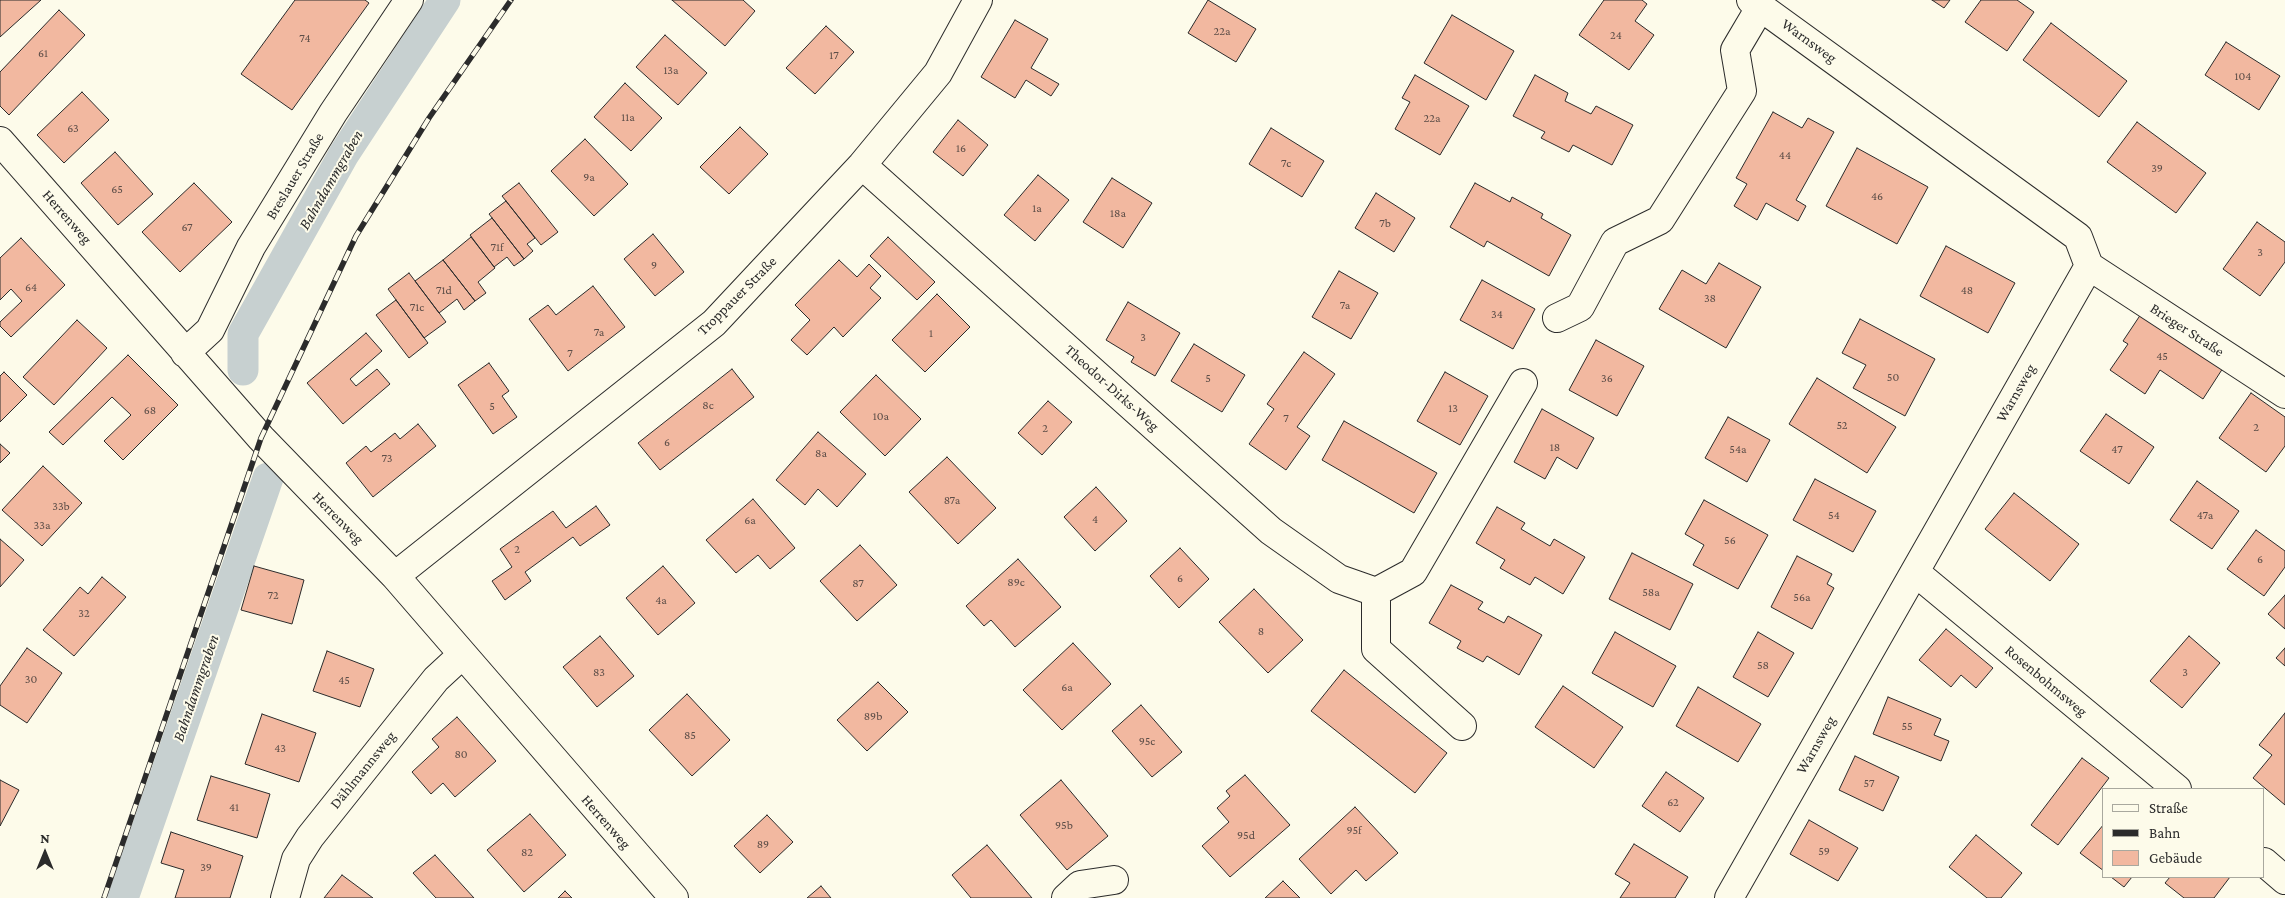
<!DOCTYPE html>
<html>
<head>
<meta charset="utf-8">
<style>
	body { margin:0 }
	#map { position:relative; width:2285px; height:898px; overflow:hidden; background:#fdfbea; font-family:"Crimson Pro",serif }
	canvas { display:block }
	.legend { position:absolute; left:2102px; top:788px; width:162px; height:90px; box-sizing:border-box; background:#fdfbea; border:1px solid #a9a89e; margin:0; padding:6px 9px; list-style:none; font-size:15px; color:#2b2b2b }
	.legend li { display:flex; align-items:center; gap:10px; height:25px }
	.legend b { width:25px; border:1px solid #a9a89e }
	.north { position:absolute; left:20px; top:828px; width:50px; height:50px; -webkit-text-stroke:4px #fdfbea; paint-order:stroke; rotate:0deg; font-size:14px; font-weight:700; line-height:20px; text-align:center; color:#2b2b2b }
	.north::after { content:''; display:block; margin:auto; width:18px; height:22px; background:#2b2b2b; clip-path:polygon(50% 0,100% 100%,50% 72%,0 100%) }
</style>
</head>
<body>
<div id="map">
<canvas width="2285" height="898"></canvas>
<ul class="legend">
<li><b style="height:6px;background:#fdfbea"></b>Straße</li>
<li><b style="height:6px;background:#2b2b2b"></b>Bahn</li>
<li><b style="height:14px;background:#f2b8a0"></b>Gebäude</li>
</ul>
<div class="north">N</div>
</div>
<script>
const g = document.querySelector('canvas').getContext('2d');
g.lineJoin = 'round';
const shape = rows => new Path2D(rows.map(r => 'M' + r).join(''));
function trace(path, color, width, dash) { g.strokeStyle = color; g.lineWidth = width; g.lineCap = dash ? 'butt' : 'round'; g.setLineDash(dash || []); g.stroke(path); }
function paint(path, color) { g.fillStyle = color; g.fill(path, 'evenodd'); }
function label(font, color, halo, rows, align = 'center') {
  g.font = font + ' "Crimson Pro",serif'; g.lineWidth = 4; g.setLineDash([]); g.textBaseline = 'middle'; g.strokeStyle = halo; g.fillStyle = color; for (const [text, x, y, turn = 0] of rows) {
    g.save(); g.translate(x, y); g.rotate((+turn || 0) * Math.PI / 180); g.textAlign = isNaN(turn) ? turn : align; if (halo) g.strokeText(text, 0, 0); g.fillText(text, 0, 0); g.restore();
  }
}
trace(shape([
	[243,370,243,334,344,154,445,0],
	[123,898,268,478]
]), '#c7d0d0', 31);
const building = shape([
	[0,0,41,0,0,37,0,0],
	[295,0,365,0,369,3,292,110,241,74,295,0],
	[672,0,743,0,755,11,725,46,672,0],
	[1208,0,1256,29,1236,62,1188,33,1208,0],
	[1604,0,1642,0,1647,4,1635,21,1654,35,1629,70,1579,35,1604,0],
	[1932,0,1950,0,1944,8,1932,0],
	[1981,0,2017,0,2034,12,2007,51,1965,22,1981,0],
	[59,10,85,35,9,115,0,106,0,72,59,10],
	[1452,15,1514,51,1486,100,1424,63,1452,15],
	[1015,20,1048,39,1031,68,1059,84,1051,96,1026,80,1015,98,981,77,1015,20],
	[2051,23,2127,81,2099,117,2023,60,2051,23],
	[826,26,854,52,815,94,786,68,826,26],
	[665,35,707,73,678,105,636,67,665,35],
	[2226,42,2280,76,2259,110,2205,75,2226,42],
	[1415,75,1469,106,1440,155,1395,129,1410,102,1402,98,1415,75],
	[1535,75,1568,93,1565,101,1591,114,1596,106,1633,125,1612,165,1573,145,1569,152,1541,138,1545,132,1513,116,1535,75],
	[625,83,662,118,631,151,594,117,625,83],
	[82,92,109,120,64,163,37,135,82,92],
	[1773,112,1802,128,1808,118,1834,132,1796,200,1806,206,1798,221,1766,203,1757,220,1734,206,1747,184,1736,178,1773,112],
	[958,120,988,145,963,176,933,152,958,120],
	[2137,122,2206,173,2176,213,2107,162,2137,122],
	[740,127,768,154,729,194,700,167,740,127],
	[1271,128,1324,161,1302,197,1249,164,1271,128],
	[585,139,628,184,594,216,551,171,585,139],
	[1857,148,1928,187,1897,244,1826,206,1857,148],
	[115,152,153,194,118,225,81,183,115,152],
	[1038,175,1069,200,1035,241,1004,215,1038,175],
	[1112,178,1152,203,1123,248,1083,222,1112,178],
	[194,183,232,222,180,272,142,232,194,183],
	[519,183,558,232,541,245,502,196,519,183],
	[1475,183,1510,202,1512,197,1543,214,1541,218,1571,235,1549,276,1487,241,1484,247,1450,227,1475,183],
	[1376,193,1415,218,1394,252,1355,228,1376,193],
	[506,201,535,238,527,244,533,251,524,259,489,214,506,201],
	[492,218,524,259,514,266,507,257,494,267,470,235,492,218],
	[2257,222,2285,242,2285,262,2260,296,2223,269,2257,222],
	[653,234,684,272,655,296,624,259,653,234],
	[471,237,495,268,478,282,486,293,475,301,443,260,471,237],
	[888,237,935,282,917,300,870,256,888,237],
	[21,238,65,285,11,337,0,326,0,322,22,301,11,289,0,300,0,258,21,238],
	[1946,246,2015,283,1988,333,1920,296,1946,246],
	[443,260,475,301,464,310,457,299,439,313,415,281,443,260],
	[839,260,857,277,869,264,881,276,870,288,881,298,843,337,834,327,807,355,791,340,810,320,795,305,839,260],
	[1719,263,1761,287,1726,348,1659,309,1682,270,1706,284,1719,263],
	[1339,271,1378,293,1351,339,1312,317,1339,271],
	[409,273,446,322,424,338,388,289,409,273],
	[1482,280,1535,309,1513,349,1460,320,1482,280],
	[593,286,625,327,568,371,529,319,548,305,556,315,593,286],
	[937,294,970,327,925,372,892,340,937,294],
	[396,300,428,343,409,358,376,315,396,300],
	[1128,302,1180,333,1155,376,1131,362,1134,357,1106,340,1128,302],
	[2141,314,2223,368,2203,399,2160,370,2145,394,2110,370,2128,344,2123,341,2141,314],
	[1860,319,1935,359,1905,416,1853,388,1866,365,1842,353,1860,319],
	[77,320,107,348,54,405,23,377,77,320],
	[366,333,382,351,350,379,356,386,377,369,390,384,343,424,307,383,366,333],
	[1596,340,1644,366,1617,416,1569,390,1596,340],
	[1194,344,1245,375,1222,412,1171,381,1194,344],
	[1304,352,1335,374,1297,427,1310,436,1286,470,1249,444,1274,409,1267,404,1304,352],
	[128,355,178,405,123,460,104,441,131,415,112,397,63,445,49,432,128,355],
	[489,363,509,391,502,396,517,417,493,434,458,385,489,363],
	[732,369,754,397,660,470,638,443,732,369],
	[4,372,27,395,0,422,0,376,4,372],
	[1445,372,1488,396,1460,445,1417,421,1445,372],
	[876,375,921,419,885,456,840,412,876,375],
	[1817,378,1896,427,1867,473,1789,424,1817,378],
	[2251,393,2285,417,2285,446,2266,472,2219,438,2251,393],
	[1048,401,1072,422,1042,455,1018,433,1048,401],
	[1542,409,1594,438,1577,469,1557,457,1545,479,1514,462,1542,409],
	[2106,414,2154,447,2129,484,2080,451,2106,414],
	[1728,417,1770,440,1747,482,1705,458,1728,417],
	[1344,421,1437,473,1414,513,1322,460,1344,421],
	[418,424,436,446,373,497,346,463,366,446,371,452,395,433,400,439,418,424],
	[818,432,866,474,837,507,818,489,805,505,776,480,818,432],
	[0,444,10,453,0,463,0,444],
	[947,457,996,508,958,544,909,492,947,457],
	[43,466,82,503,42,546,2,510,43,466],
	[1815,479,1876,511,1853,552,1793,520,1815,479],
	[2197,481,2239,511,2212,549,2170,520,2197,481],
	[1096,487,1127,521,1095,551,1064,517,1096,487],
	[2014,493,2079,544,2050,581,1985,529,2014,493],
	[753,499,795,548,770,569,758,555,736,573,706,540,753,499],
	[1704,500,1768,535,1738,589,1693,565,1704,545,1685,534,1704,500],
	[596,506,610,525,580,546,573,537,525,572,531,581,505,600,492,581,512,567,500,549,553,511,566,528,596,506],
	[1497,507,1525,523,1521,529,1550,546,1554,539,1585,557,1563,594,1535,577,1530,585,1500,568,1505,560,1476,543,1497,507],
	[2256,530,2285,551,2285,567,2264,596,2227,569,2256,530],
	[0,539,24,560,0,587,0,539],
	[860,545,897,585,857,621,820,581,860,545],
	[1180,548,1209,579,1179,608,1150,576,1180,548],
	[1632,553,1693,584,1670,630,1609,599,1632,553],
	[1797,556,1832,574,1827,584,1834,588,1812,629,1771,607,1797,556],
	[1018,559,1061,607,1015,647,991,620,984,626,966,606,1018,559],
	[254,566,304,580,292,624,241,610,254,566],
	[663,566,695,603,658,635,626,598,663,566],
	[102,577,126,597,74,656,43,630,80,587,88,594,102,577],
	[1451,585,1483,602,1478,609,1504,623,1508,616,1542,635,1519,675,1487,656,1483,662,1457,648,1461,641,1429,623,1451,585],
	[1254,589,1303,640,1268,673,1219,622,1254,589],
	[2285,595,2285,629,2268,614,2285,595],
	[1946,629,1993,668,1976,688,1961,675,1951,687,1919,660,1946,629],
	[1615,632,1676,666,1653,707,1592,673,1615,632],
	[1758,632,1794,653,1768,697,1733,677,1758,632],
	[600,636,634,676,597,707,563,667,600,636],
	[2189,636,2220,663,2182,708,2150,681,2189,636],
	[1073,643,1111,684,1062,730,1023,690,1073,643],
	[27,648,62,673,27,723,0,705,0,686,27,648],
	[2285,648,2285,666,2276,658,2285,648],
	[327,651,374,669,360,707,313,691,327,651],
	[1344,670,1447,753,1415,793,1311,711,1344,670],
	[878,682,908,712,867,751,837,720,878,682],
	[1563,686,1623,727,1594,768,1535,727,1563,686],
	[1698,687,1761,724,1738,762,1676,726,1698,687],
	[687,694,730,740,692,776,649,730,687,694],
	[1888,697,1941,719,1934,735,1949,741,1941,761,1873,734,1888,697],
	[1141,705,1182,752,1152,777,1112,731,1141,705],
	[2285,713,2285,805,2253,778,2272,755,2259,745,2285,713],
	[262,714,316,733,299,782,245,764,262,714],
	[457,717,496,761,455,797,443,783,431,794,412,772,439,747,432,739,457,717],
	[1855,756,1899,777,1883,811,1839,790,1855,756],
	[2082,758,2109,778,2058,845,2031,825,2082,758],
	[1666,772,1704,798,1680,832,1642,806,1666,772],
	[1245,775,1290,825,1230,877,1202,846,1229,822,1217,808,1230,796,1226,791,1245,775],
	[211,776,270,794,257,838,197,820,211,776],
	[0,780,19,790,0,826,0,780],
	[1061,780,1108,836,1067,870,1020,815,1061,780],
	[1355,807,1398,853,1366,881,1356,870,1331,894,1299,859,1355,807],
	[530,814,566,855,524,892,487,850,530,814],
	[767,815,793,842,760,873,734,846,767,815],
	[1809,820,1858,848,1838,881,1790,854,1809,820],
	[2104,824,2104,871,2080,853,2104,824],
	[171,832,243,856,230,898,175,898,184,870,161,863,171,832],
	[1976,835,2022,873,2001,898,1987,898,1949,867,1976,835],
	[1634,844,1688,877,1675,898,1620,898,1630,883,1615,874,1634,844],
	[987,845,1032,898,971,898,952,875,987,845],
	[435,855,474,898,436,898,413,873,435,855],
	[342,875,373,898,324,898,342,875],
	[2111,877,2132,877,2124,887,2111,877],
	[2170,877,2230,877,2214,898,2184,898,2165,883,2170,877],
	[1283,881,1300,898,1265,898,1283,881],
	[821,886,831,898,807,898,821,886],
	[565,891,572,898,558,898,565,891]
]);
paint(building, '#f2b8a0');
trace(building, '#2b2b2b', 1);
const minor = shape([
	[0,141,261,438,395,576,674,898],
	[862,165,1271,531,1339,579,1376,592],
	[2089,266,2285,394],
	[1557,318,1580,307,1615,242,1660,220,1742,91,1735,50,1761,6],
	[185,353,210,330,251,247,333,113,409,0],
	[1915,572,2177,789],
	[395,576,714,323,862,165,938,73,978,0],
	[1462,726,1376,649,1376,592,1413,572,1523,383],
	[2264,862,2285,880],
	[285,898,296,859,310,837,436,679,462,655],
	[1066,898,1080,885,1114,880],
	[1729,898,2089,266,2078,237,1751,0]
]);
trace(minor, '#2b2b2b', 30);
trace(minor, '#fdfbea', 28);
const rail = shape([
	[104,898,261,438,356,236,429,118,511,0]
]);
trace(rail, '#2b2b2b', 5.5);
trace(rail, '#fdfbea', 4, [11]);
label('12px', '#5d4e48', null, [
	["22a",1222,31],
	["24",1616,35],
	["74",305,38],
	["61",43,53],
	["17",834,55],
	["13a",671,70],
	["104",2243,76],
	["11a",628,117],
	["22a",1432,118],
	["63",73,128],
	["16",961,148],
	["44",1785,155],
	["7c",1286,163],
	["39",2157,168],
	["9a",589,177],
	["65",117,189],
	["46",1877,196],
	["1a",1037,208],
	["18a",1118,213],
	["7b",1385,223],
	["67",187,227],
	["71f",497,247],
	["3",2260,252],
	["9",654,265],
	["64",31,287],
	["71d",444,290],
	["48",1967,290],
	["38",1710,298],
	["7a",1345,305],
	["71c",417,307],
	["34",1497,314],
	["7a",599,332],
	["1",931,333],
	["3",1143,337],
	["7",570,353],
	["45",2162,356],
	["50",1893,377],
	["5",1208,378],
	["36",1607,378],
	["8c",708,405],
	["5",492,406],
	["13",1453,408],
	["68",150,410],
	["10a",881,416],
	["7",1286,418],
	["52",1842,425],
	["2",2256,427],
	["2",1045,428],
	["6",667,442],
	["18",1555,447],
	["54a",1738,449],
	["47",2117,449],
	["8a",821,453],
	["73",387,458],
	["87a",952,500],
	["33b",61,506],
	["54",1834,515],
	["47a",2205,515],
	["4",1095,519],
	["6a",750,520],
	["33a",42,525],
	["56",1730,540],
	["2",517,549],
	["6",2260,559],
	["6",1180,578],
	["89c",1016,582],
	["87",858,583],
	["58a",1651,592],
	["72",273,595],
	["56a",1802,597],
	["4a",661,600],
	["32",84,613],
	["8",1261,631],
	["58",1763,665],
	["83",599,672],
	["3",2185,672],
	["30",31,679],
	["45",344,680],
	["6a",1067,687],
	["89b",873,716],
	["55",1907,726],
	["85",690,735],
	["95c",1147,741],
	["43",280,748],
	["80",461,754],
	["57",1869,783],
	["62",1673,802],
	["41",234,807],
	["95b",1064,825],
	["95f",1354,830],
	["95d",1246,835],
	["89",763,844],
	["59",1824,851],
	["82",527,852],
	["39",206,867]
]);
label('15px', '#2b2b2b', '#fdfbea', [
	["Warnsweg",1809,41,36],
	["Breslauer Straße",295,176,-59],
	["Herrenweg",67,217,49],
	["Troppauer Straße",737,296,-45],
	["Brieger Straße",2187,330,33],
	["Theodor-Dirks-Weg",1112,388,42],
	["Warnsweg",2016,393,-60],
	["Herrenweg",338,518,46],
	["Rosenbohmsweg",2046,681,40],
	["Warnsweg",1816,745,-60],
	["Dählmannsweg",363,770,-51],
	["Herrenweg",606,822,49]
]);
label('italic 16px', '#2b2b2b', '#fdfbea', [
	["Bahndammgraben",331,180,-60],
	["Bahndammgraben",196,688,-71]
]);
</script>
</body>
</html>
